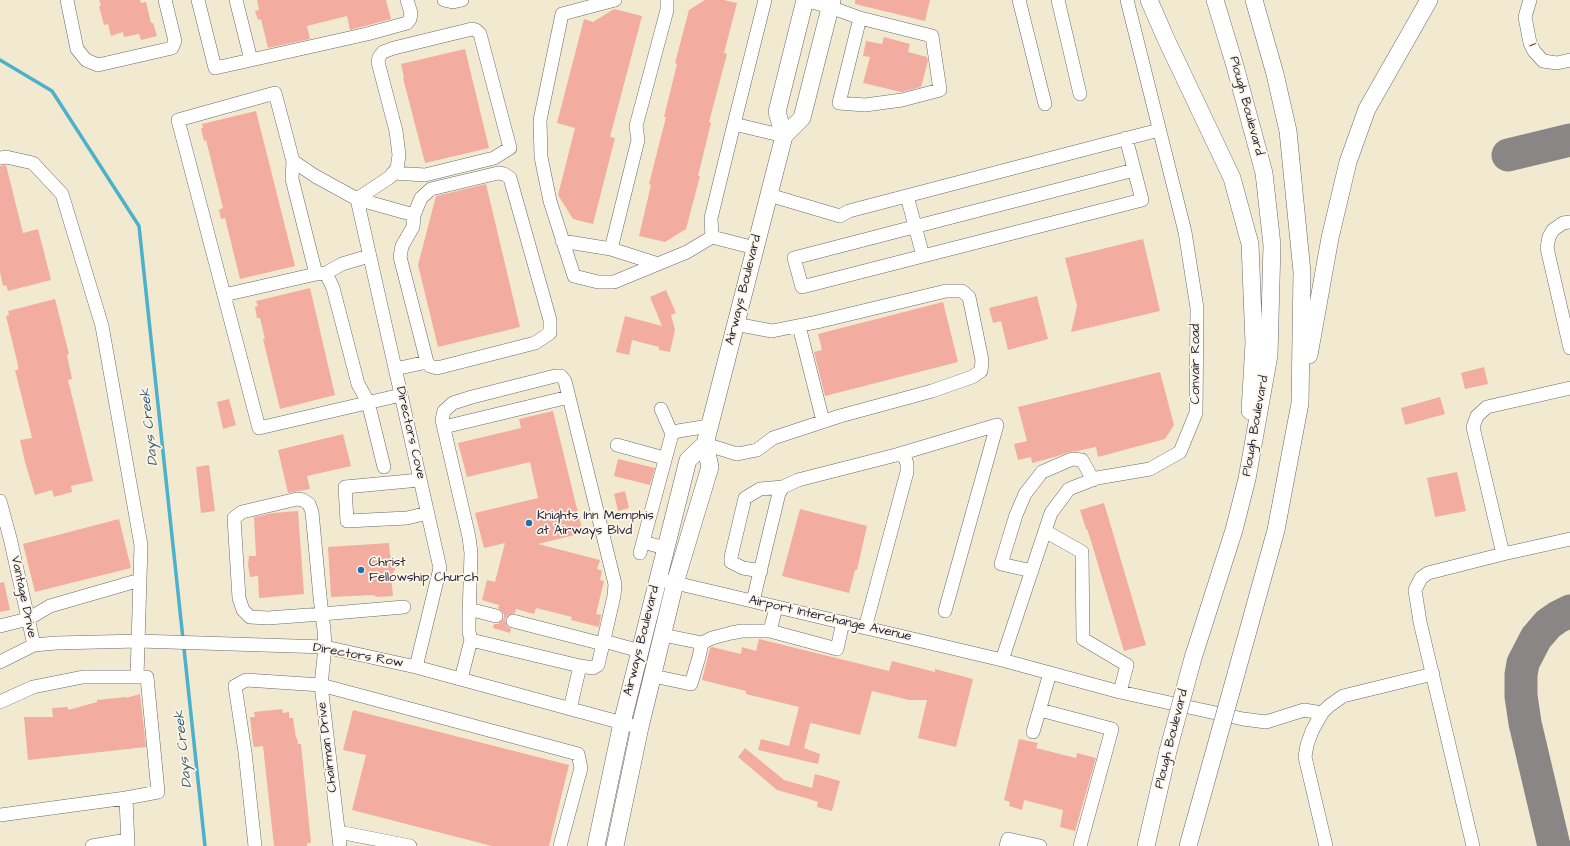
<!DOCTYPE html>
<html>
<head>
<meta charset="utf-8">
<style>
	body { margin:0 }
	canvas { display:block; background:#f2ead0 }
</style>
</head>
<body>
<canvas width="1570" height="846"></canvas>
<script>
const g = document.querySelector('canvas').getContext('2d');
g.lineJoin = 'round';
const shape = rows => new Path2D(rows.map(r => 'M' + r).join(''));
function trace(path, color, width, dash) { g.strokeStyle = color; g.lineWidth = width; g.lineCap = dash ? 'butt' : 'round'; g.setLineDash(dash || []); g.stroke(path); }
function paint(path, color) { g.fillStyle = color; g.fill(path, 'evenodd'); }
function label(font, color, halo, rows, align = 'center') {
  g.font = font + ' "Architects Daughter",sans-serif'; g.lineWidth = 3.5; g.setLineDash([]); g.textBaseline = 'middle'; g.strokeStyle = halo; g.fillStyle = color; for (const [text, x, y, turn = 0] of rows) {
    g.save(); g.translate(x, y); g.rotate((+turn || 0) * Math.PI / 180); g.textAlign = isNaN(turn) ? turn : align; if (halo) g.strokeText(text, 0, 0); g.fillText(text, 0, 0); g.restore();
  }
}
trace(shape([
	[0,60,52,91,139,226,205,846]
]), '#4cb1cb', 3.5);
trace(shape([
	[1508,155,1570,140],
	[1554,846,1525,723,1521,696,1521,675,1523,663,1536,638,1548,624,1558,617,1570,611]
]), '#8a8686', 33);
paint(shape([
	[99,0,140,0,141,3,146,2,151,23,153,23,157,36,141,40,139,34,124,37,123,32,111,36,108,24,104,25,99,6,101,6],
	[257,0,386,0,391,19,350,30,347,16,307,26,310,39,268,48,261,19,258,20,255,11,259,10],
	[705,0,724,0,737,3,724,53,727,54,709,122,711,123,698,176,700,176,686,229,665,242,639,236,651,185,649,184,666,117,664,117,677,64,675,63,689,10],
	[855,0,930,0,925,21,855,4],
	[614,9,642,16,610,137,615,138,593,224,573,219,558,195,575,128,557,123,584,19,593,22],
	[884,37,910,44,908,52,927,57,928,61,921,87,902,92,897,91,863,83,870,57,863,56,866,41,882,44],
	[465,49,489,148,425,163,403,78,404,78,401,64],
	[256,111,295,266,240,279,225,218,221,219,219,210,223,208,206,140,204,141,201,128,203,128,202,124],
	[6,165,23,233,38,229,51,280,8,291,6,285,3,286,0,272,0,166],
	[486,184,520,327,438,347,418,265,436,196],
	[1143,239,1160,311,1071,332,1077,306,1065,258],
	[310,288,335,395,280,409,263,339,265,339,260,318,257,318,255,307,258,306,256,301],
	[666,290,676,313,671,315,675,330,670,352,659,350,659,347,632,340,629,355,616,352,625,316,662,326,650,297],
	[1037,296,1048,339,1008,350,1001,321,993,323,989,308],
	[55,299,69,354,67,355,72,379,68,380,93,481,71,486,72,492,54,497,52,490,35,495,25,462,20,440,32,438,15,370,18,370,18,365,6,316,9,315,8,311],
	[943,302,958,362,825,396,814,352,822,350,818,334],
	[1484,367,1488,384,1465,389,1461,373],
	[1160,372,1174,425,1165,439,1098,457,1096,447,1077,451,1069,452,1058,456,1032,463,1031,457,1018,460,1014,444,1027,441,1018,407],
	[1440,397,1445,414,1405,425,1401,408],
	[229,399,236,425,223,429,217,402],
	[553,411,583,533,538,544,600,560,597,569,602,571,600,580,604,581,596,614,601,615,599,627,571,620,572,617,536,608,534,614,516,609,515,613,508,615,505,619,507,626,511,629,510,633,493,628,494,624,498,624,504,618,504,614,498,608,499,605,482,600,487,580,495,582,505,543,484,548,475,513,538,498,530,462,467,477,458,443,521,428,519,419],
	[343,434,351,466,307,476,310,489,288,493,278,450],
	[618,459,655,468,650,485,614,476],
	[209,465,215,511,201,513,196,467],
	[1457,472,1466,511,1435,517,1427,478],
	[625,491,629,508,618,511,614,494],
	[1104,503,1146,645,1124,651,1091,541,1087,529,1086,529,1080,510],
	[800,509,867,526,857,570,855,570,849,593,782,576],
	[298,511,304,594,259,598,258,576,250,577,248,565,249,556,256,556,254,517,273,513],
	[119,519,131,568,35,592,23,544],
	[389,543,390,555,395,560,395,570,391,575,393,596,377,597,373,595,331,597,328,547],
	[4,582,10,610,0,612,0,583],
	[759,639,889,671,892,661,935,672,935,669,973,679,956,747,918,738,927,700,909,700,872,691,860,735,811,723,810,724,804,748,820,754,818,764,758,750,761,739,789,746,799,707,746,694,746,691,702,680,710,648,712,647,741,654,742,647,756,651],
	[140,694,146,747,28,760,24,717,53,717,52,708,68,707,68,710,97,702,97,700,126,697,126,698],
	[282,709,283,713,289,712,289,718,293,718,296,738,297,738,298,744,301,744,311,843,307,843,307,846,274,846,263,746,254,747,253,744,250,717,255,717,254,712],
	[353,710,569,765,549,846,492,846,352,810,366,755,343,750],
	[1019,739,1038,743,1036,748,1076,758,1077,753,1096,758,1075,831,1060,827,1063,810,1024,800,1022,810,1009,806,1010,802,1004,800],
	[745,748,784,780,812,788,815,774,840,781,832,811,817,807,818,802,809,799,777,790,738,757]
]), '#f2ada0');
const minor = shape([
	[67,0,77,49,86,60,98,65,172,48,175,41,165,0],
	[198,0,215,68,251,60,236,0],
	[444,0,453,2,462,0],
	[615,0,562,14,540,120,541,157,550,201,574,276,598,282,614,282,687,252,712,237,755,248],
	[805,0,830,7,860,18,932,36,940,90,902,100,865,105,839,103,860,18],
	[1019,0,1045,104],
	[1058,0,1080,94],
	[1530,0,1525,17,1530,43,1534,51,1543,61,1557,63,1570,60],
	[251,60,367,34,407,23,410,19,411,13,407,0],
	[734,124,765,0],
	[1126,138,1142,200,802,287,794,258,1134,170],
	[0,158,6,157,33,163,62,194,102,326,141,545,137,677],
	[293,161,292,179,316,274,326,273,333,288,358,384,368,402,384,467],
	[769,195,840,216,849,211,1159,130],
	[907,196,923,256],
	[357,199,390,177,393,173,397,169,399,155,396,131,378,62,379,57,383,52,394,48,472,29,476,30,480,34,510,148,494,158,425,175,393,173],
	[357,199,440,568,416,667],
	[1570,222,1563,223,1553,230,1549,237,1547,248,1570,348],
	[712,237,711,218,734,124,784,136],
	[562,241,611,249,638,140,636,126,667,10,667,0],
	[611,249,658,264],
	[326,273,342,264,369,256],
	[224,295,316,274],
	[799,326,823,421],
	[395,369,427,362],
	[1570,388,1487,407,1477,416,1473,427,1503,554,1570,539],
	[401,395,259,428,178,120,275,93,293,161,315,176,357,199,414,215,421,198,431,189,498,173,504,174,510,178,550,320,550,333,535,343,437,368,430,366,427,362,400,257,402,246,413,227,414,215],
	[661,409,672,434],
	[444,427,569,397],
	[705,444,737,454,757,450,773,438,840,416,932,391,972,377,981,371,982,360,969,297,962,291,946,291,817,322,772,331,735,324],
	[617,445,664,458],
	[896,455,997,425,945,611],
	[420,480,345,487,347,521,407,518,428,513],
	[0,501,10,538,34,645],
	[643,542,665,548],
	[640,553,672,434,678,431,709,426],
	[761,571,743,568,731,562,731,557,745,498,760,489,783,487],
	[1032,571,1001,564,1016,515,1025,494,1042,472,1072,459,1082,460,1093,480],
	[667,581,1002,660,1120,692,1127,665,1083,639,1082,552,1045,531],
	[753,601,779,493,783,487,798,480,896,455,901,455,905,458,907,464,907,472,865,628],
	[776,607,770,631,837,649,843,622],
	[469,609,496,616],
	[513,621,603,644],
	[0,626,28,619,50,606,140,580],
	[471,640,469,632,469,617,471,553,469,537,442,420,444,411,453,403,472,397,555,376,561,376,565,381,615,584,614,596,598,665,593,668,580,666],
	[604,641,640,651],
	[702,643,712,638,731,633,742,631,770,631],
	[1002,660,1051,513,1069,489,1097,478,1150,469,1180,452,1196,413,1197,308,1185,232,1127,0],
	[0,662,34,645,56,643,139,641,325,647,416,667,630,725],
	[653,676,691,684,699,657,702,643,663,635],
	[461,679,471,640,580,666,570,709],
	[1120,692,1243,719,1266,722,1304,710,1322,713],
	[0,702,33,687,83,677,147,677,158,792,126,798,128,846],
	[1040,710,1112,729,1080,846],
	[1033,732,1050,673],
	[0,815,126,798],
	[339,832,410,846],
	[92,846,127,840],
	[255,846,245,752,235,686,246,680,321,685,578,754,581,768,560,846],
	[340,846,321,685,325,647,324,630,322,614,320,597,312,512,309,504,303,500,297,499,242,512,234,518,239,598,243,610,250,617,268,618,322,614,404,607],
	[1006,846,1008,839,1040,846],
	[1326,846,1305,757,1307,745,1312,731,1322,713,1329,706,1343,696,1433,674],
	[1473,846,1420,622,1415,590,1421,578,1428,573,1503,554]
]);
const major = shape([
	[1149,0,1166,39,1232,178,1250,244,1254,343,1250,411],
	[784,136,777,112,805,0],
	[1309,355,1330,238,1348,162,1367,109,1429,0],
	[1193,658,1234,530,1247,479,1269,355,1272,245,1264,173,1235,66,1215,0],
	[1236,674,1276,530,1300,403,1302,272,1288,131,1275,74,1254,0],
	[596,846,622,723,688,460,705,444],
	[615,846,640,727,675,583,710,467,705,444,784,136,802,118,832,0],
	[1146,846,1168,751],
	[1188,846,1212,760]
]);
trace(minor, '#6b686f', 14);
trace(major, '#6b686f', 18);
trace(minor, '#fff', 13);
trace(major, '#fff', 17);
const majorBridge = shape([
	[1168,751,1193,658],
	[1212,760,1236,674]
]);
trace(majorBridge, '#6b686f', 18, []);
trace(majorBridge, '#fff', 17);
for (const [x, y, r, color] of [
	[529,523,4,"#1f6fb2"],
	[361,570,4,"#1f6fb2"]
]) { const dot = new Path2D(); dot.arc(x, y, r, 0, 2 * Math.PI); g.fillStyle = color; g.fill(dot); trace(dot, '#fcf5e5', 1.5); }
label('13px', '#22223b', '#fcf5e5', [
	["1",1532,45,67],
	["Plough Boulevard",1246,106,75],
	["Airways Boulevard",744,290,-76],
	["Convair Road",1196,364,-90],
	["Plough Boulevard",1256,426,-80],
	["Directors Cove",410,433,77],
	["Vantage Drive",23,597,78],
	["Airport Interchange Avenue",830,619,13],
	["Airways Boulevard",642,641,-76],
	["Directors Row",358,656,10],
	["Plough Boulevard",1172,739,-76],
	["Chairman Drive",328,747,-97]
]);
label('13px', '#22223b', '#fcf5e5', [
	["Knights Inn Memphis",537,516],
	["at Airways Blvd",537,531],
	["Christ",369,563],
	["Fellowship Church",369,578]
], 'left');
label('italic 14px', '#335b75', '#fcf5e5', [
	["Days Creek",150,427,-96],
	["Days Creek",184,749,-96]
]);
</script>
</body>
</html>
